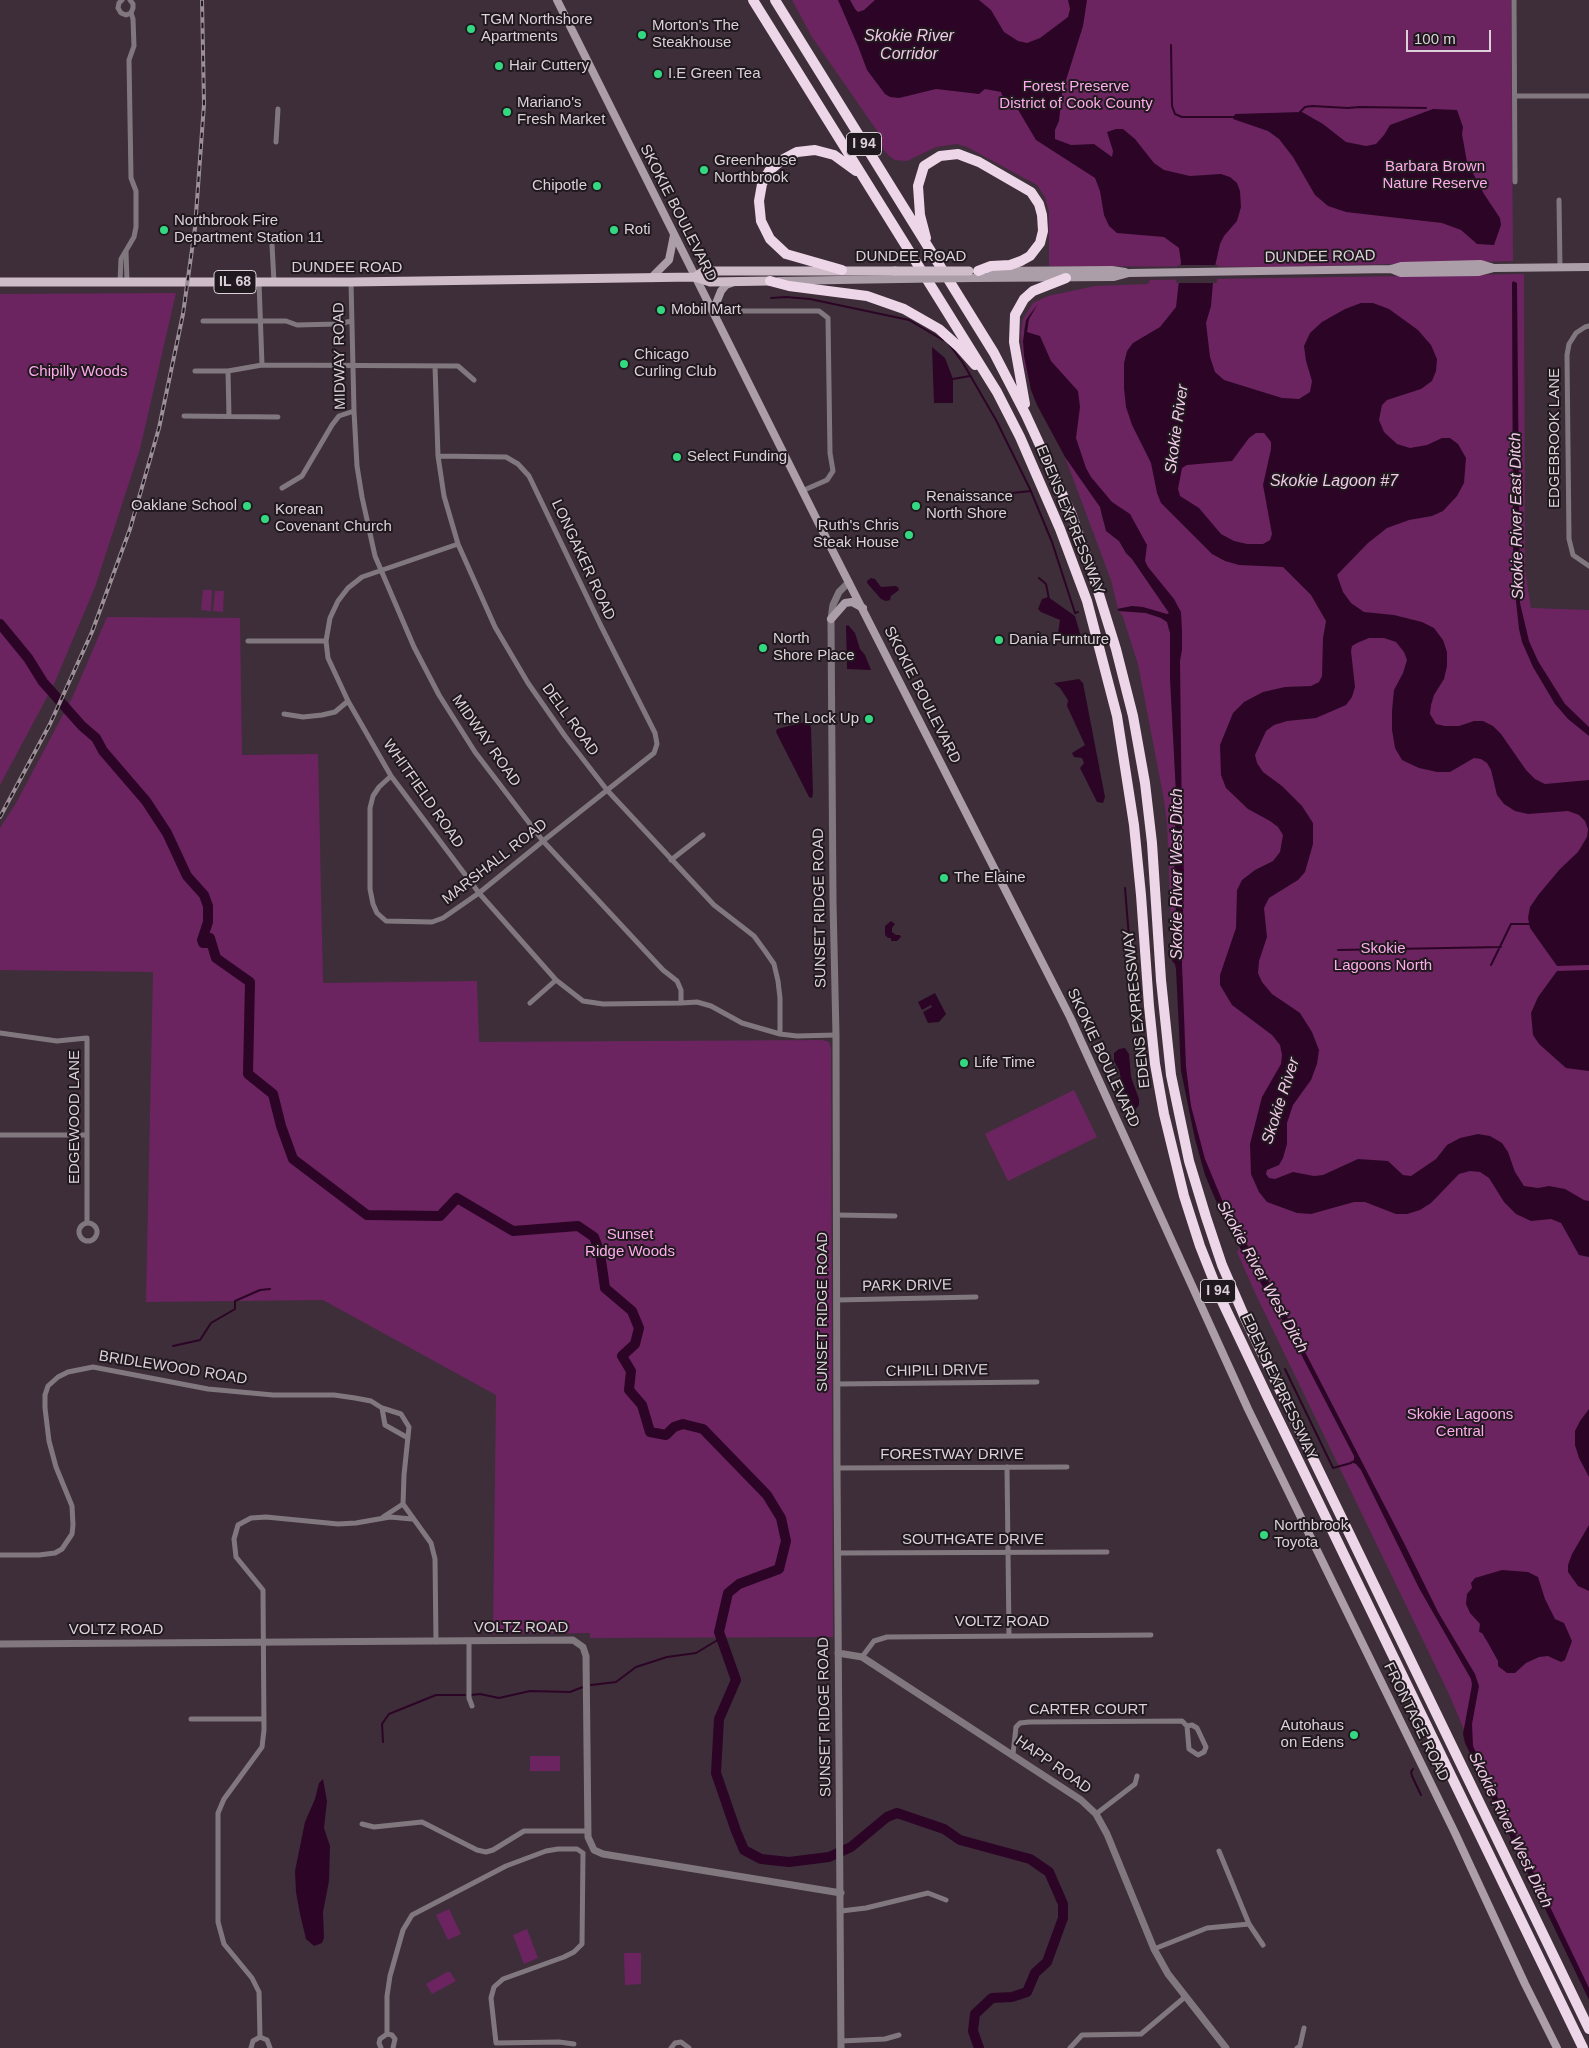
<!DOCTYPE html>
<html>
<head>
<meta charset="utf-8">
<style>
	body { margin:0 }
	#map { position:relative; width:1589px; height:2048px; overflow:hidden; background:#3e2e3a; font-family:Arial,sans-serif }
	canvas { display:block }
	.scale { position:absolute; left:1406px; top:30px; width:85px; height:22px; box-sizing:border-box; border:2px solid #dcd1d9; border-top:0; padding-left:6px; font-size:15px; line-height:18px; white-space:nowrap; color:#dcd1d9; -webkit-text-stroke:4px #20191e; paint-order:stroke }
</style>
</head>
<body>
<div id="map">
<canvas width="1589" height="2048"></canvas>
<div class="scale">100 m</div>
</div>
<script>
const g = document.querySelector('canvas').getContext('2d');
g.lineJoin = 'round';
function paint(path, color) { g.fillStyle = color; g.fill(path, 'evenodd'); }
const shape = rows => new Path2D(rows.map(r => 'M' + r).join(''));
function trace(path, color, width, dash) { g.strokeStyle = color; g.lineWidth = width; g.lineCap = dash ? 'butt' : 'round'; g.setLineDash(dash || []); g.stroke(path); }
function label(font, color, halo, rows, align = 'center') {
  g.font = font + ' Arial,sans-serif'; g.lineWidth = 4; g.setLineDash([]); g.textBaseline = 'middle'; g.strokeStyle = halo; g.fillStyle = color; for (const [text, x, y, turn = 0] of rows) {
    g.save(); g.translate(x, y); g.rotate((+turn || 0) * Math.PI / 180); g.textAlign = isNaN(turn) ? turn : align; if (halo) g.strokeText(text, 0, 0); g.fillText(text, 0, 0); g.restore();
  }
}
paint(shape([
	[792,0,1511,0,1513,261,1272,267,1049,266,1049,212,1045,197,1037,185,967,147,957,144,936,147,907,161,895,160,889,156,883,149,879,133,873,125,812,37],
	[1524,274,1525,571,1531,608,1589,610,1589,1993,1485,1779,1448,1692,1257,1297,1237,1252,1240,1247,1242,1250,1239,1241,1203,1159,1187,1093,1183,1043,1177,624,1102,500,1026,352,1027,319,1035,306,1028,316,1024,328,1024,356,1031,390,1023,359,1021,334,1023,319,1033,303,1048,296,1095,286,1148,284,1150,280],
	[176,293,140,449,95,587,54,684,0,785,0,294],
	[1065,457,1100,507,1103,521,1112,536,1119,541,1126,553,1132,559,1169,613,1167,615,1132,606,1118,609,1111,580],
	[203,590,212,590,211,611,201,610],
	[215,591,224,591,223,612,213,611],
	[1119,611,1146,613,1161,618,1167,622,1170,633,1170,678,1176,793,1175,950,1171,921,1167,823,1164,800,1138,664,1123,617],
	[107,617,240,618,242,755,318,754,323,983,477,981,479,1042,822,1040,829,1042,831,1048,833,1637,590,1638,590,1633,493,1634,496,1395,323,1300,146,1302,153,972,0,970,0,828,16,803,73,696],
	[1074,1090,1097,1137,1008,1181,985,1134],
	[530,1756,560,1756,560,1771,530,1771],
	[449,1909,461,1934,448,1940,436,1915],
	[527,1929,538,1958,524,1964,513,1935],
	[624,1953,641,1953,641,1984,625,1985],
	[447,1972,450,1972,456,1981,432,1994,426,1984]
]), '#6b2460');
paint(shape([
	[838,0,850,0,855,9,858,12,864,10,875,0,979,0,991,10,1004,32,1018,41,1027,43,1040,38,1068,17,1070,9,1068,0,1087,0,1083,26,1062,93,1059,121,1055,130,1055,139,1071,145,1094,144,1112,157,1113,151,1107,132,1116,129,1123,129,1135,139,1154,163,1164,170,1190,176,1221,174,1230,177,1237,183,1240,191,1241,207,1237,221,1224,236,1220,244,1214,271,1211,306,1206,323,1210,357,1215,372,1224,380,1282,398,1299,399,1310,392,1312,381,1306,361,1304,346,1310,333,1322,322,1345,309,1361,303,1373,303,1389,309,1418,330,1431,345,1437,359,1436,371,1432,381,1421,389,1387,400,1382,405,1379,420,1384,432,1397,444,1410,448,1427,445,1442,438,1450,438,1458,444,1466,458,1464,483,1457,496,1443,511,1432,516,1409,520,1387,528,1368,543,1337,575,1343,592,1351,603,1364,612,1394,615,1422,622,1434,628,1443,640,1447,652,1447,666,1444,679,1434,695,1431,705,1430,714,1436,724,1445,726,1459,726,1474,721,1483,721,1493,726,1501,734,1526,770,1535,779,1545,784,1589,780,1589,965,1557,966,1530,928,1528,918,1530,907,1539,894,1560,869,1578,852,1587,837,1588,829,1585,821,1579,815,1568,811,1528,814,1515,811,1504,804,1497,795,1491,770,1487,763,1481,759,1474,758,1450,772,1437,772,1419,768,1402,760,1395,748,1392,730,1392,711,1394,690,1403,673,1407,660,1404,652,1396,642,1384,638,1369,638,1357,643,1352,646,1351,651,1355,687,1352,697,1346,705,1316,718,1287,721,1274,725,1266,731,1255,755,1257,763,1263,772,1282,786,1302,806,1313,823,1313,844,1305,872,1298,880,1269,898,1264,908,1267,937,1259,961,1258,973,1262,982,1272,994,1300,1013,1312,1032,1319,1050,1317,1064,1311,1080,1293,1105,1287,1123,1287,1144,1283,1158,1279,1165,1267,1170,1266,1174,1269,1178,1275,1179,1293,1172,1314,1176,1323,1175,1358,1159,1388,1161,1403,1175,1411,1176,1436,1159,1447,1145,1460,1138,1478,1134,1490,1136,1502,1143,1508,1152,1515,1172,1524,1186,1538,1188,1549,1186,1565,1189,1584,1200,1589,1201,1589,1257,1579,1255,1561,1223,1551,1219,1531,1221,1516,1214,1504,1202,1489,1178,1480,1172,1470,1171,1459,1174,1431,1203,1420,1210,1407,1214,1396,1214,1365,1202,1354,1202,1311,1214,1297,1213,1267,1202,1259,1192,1251,1174,1250,1144,1262,1097,1281,1064,1282,1055,1280,1045,1272,1035,1232,1005,1220,985,1220,975,1236,928,1237,890,1242,880,1255,870,1273,861,1280,852,1283,835,1278,827,1270,821,1248,809,1226,788,1221,775,1220,745,1233,713,1244,702,1263,692,1285,687,1311,686,1319,682,1322,676,1323,638,1326,621,1311,595,1283,567,1239,565,1225,561,1212,554,1161,503,1157,493,1151,463,1132,425,1126,407,1124,388,1124,363,1127,351,1133,343,1160,327,1176,307,1181,262,1179,248,1164,237,1117,233,1109,226,1104,215,1100,191,1095,178,1036,140,1017,108,1003,98,1001,92,985,89,979,94,936,89,899,98,890,97,885,94,867,70,858,46],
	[1256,433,1264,433,1271,442,1271,449,1263,485,1272,534,1270,540,1263,544,1247,544,1234,541,1221,534,1199,508,1180,496,1178,489,1182,468,1187,465,1232,461,1249,438],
	[1433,109,1457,110,1463,127,1462,134,1467,162,1484,194,1500,218,1501,225,1494,245,1477,244,1461,230,1442,223,1346,212,1328,206,1315,195,1293,157,1279,139,1268,131,1233,119,1235,114,1302,112,1323,124,1346,142,1366,146,1376,144,1384,135,1390,125],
	[1513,281,1517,283,1520,603,1529,641,1538,661,1565,704,1589,727,1589,736,1568,719,1555,704,1533,667,1522,642,1519,629,1514,583,1513,544,1512,283],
	[1038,304,1029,319,1027,332,1040,336,1051,361,1078,391,1080,407,1076,438,1086,468,1091,477,1112,502,1130,514,1147,545,1145,561,1148,567,1174,599,1181,612,1182,631,1182,650,1180,661,1182,830,1184,873,1182,964,1186,1067,1191,1106,1205,1159,1230,1219,1259,1263,1405,1545,1438,1612,1475,1674,1479,1686,1472,1724,1473,1746,1589,1988,1589,2000,1465,1743,1463,1734,1472,1685,1471,1679,1419,1588,1361,1470,1356,1464,1350,1462,1354,1460,1354,1456,1291,1335,1225,1222,1205,1175,1195,1139,1181,1071,1176,969,1175,964,1172,961,1175,954,1177,927,1174,875,1176,793,1170,678,1170,633,1167,622,1161,618,1146,613,1119,611,1117,609,1132,606,1143,607,1167,614,1169,613,1132,559,1126,553,1119,541,1106,531,1100,507,1065,457,1037,405,1031,390,1024,356,1023,341,1026,320],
	[932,347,945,358,953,379,953,403,934,403],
	[871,578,875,579,881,587,895,586,898,587,899,590,891,596,890,600,886,601,881,599,867,583,867,581],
	[1048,597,1075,616,1081,637,1081,642,1075,645,1066,645,1061,643,1058,634,1060,620,1041,612,1038,609,1042,599],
	[848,625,855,633,860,649,865,655,871,670,847,669,846,626],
	[1079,679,1083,683,1105,797,1103,803,1097,802,1080,768,1084,763,1082,758,1074,757,1072,753,1085,745,1067,706,1068,700,1060,688,1054,683],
	[809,721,811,728,813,793,812,798,809,797,776,732,777,729],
	[891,921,895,924,892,928,892,932,896,935,900,935,901,937,897,941,891,941,891,938,888,938,885,935,885,926],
	[1589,970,1589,1071,1566,1068,1539,1044,1533,1035,1531,1013,1538,997,1557,971],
	[935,993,946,1014,939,1022,928,1023,923,1012,932,1007,931,1005,922,1010,918,1002],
	[1125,1048,1129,1054,1131,1077,1139,1099,1139,1105,1135,1110,1128,1107,1126,1102,1119,1070,1114,1061,1114,1053,1119,1049],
	[1589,1409,1589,1477,1579,1458,1575,1445,1575,1431,1580,1421],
	[1589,1525,1589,1591,1578,1586,1568,1572,1568,1565,1572,1554],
	[1502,1570,1528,1572,1538,1577,1545,1599,1555,1619,1564,1623,1572,1641,1565,1660,1561,1662,1548,1656,1539,1657,1526,1663,1515,1673,1507,1673,1498,1666,1498,1661,1488,1643,1482,1633,1479,1632,1480,1624,1470,1613,1466,1604,1467,1594,1472,1588,1471,1583,1475,1578],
	[323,1779,327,1801,324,1828,330,1846,329,1881,323,1912,324,1938,322,1943,314,1946,306,1939,300,1914,296,1892,295,1871,305,1822,315,1799,319,1783]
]), '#2c0526');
paint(shape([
	[1178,265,1218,265,1217,283,1176,283]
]), '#3e2e3a');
trace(shape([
	[1171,45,1172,106,1175,114,1182,117,1234,117],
	[1300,112,1305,107,1312,106,1348,108,1359,107,1426,108],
	[771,298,786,297,810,299,909,320,943,340],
	[949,344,963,363,996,420,1030,489,1052,542,1075,613,1078,612],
	[953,379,970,376],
	[1012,493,1031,491],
	[1039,578,1046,584,1049,599],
	[1125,888,1131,962,1133,962],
	[1338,950,1501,947],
	[1491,965,1511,924,1530,924],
	[173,1346,200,1340,211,1323,235,1309,235,1301,260,1290,270,1289],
	[1285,1369,1333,1468,1351,1463],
	[591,1685,616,1682,636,1667,667,1657,696,1653,721,1638],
	[471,1695,480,1694,499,1698,530,1691,570,1692,583,1687],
	[383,1742,382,1724,389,1714,436,1695,465,1695],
	[1413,1769,1411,1772,1412,1776,1421,1795]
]), '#2c0526', 2);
trace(shape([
	[0,624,28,658,43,682,82,726,96,738,103,751,146,801,167,833,187,876,204,895,208,906,208,922,202,940,203,943,207,943,210,938,216,958,250,982,248,1074,273,1094,281,1126,293,1159,367,1215,440,1216,457,1198,513,1231,578,1226,594,1237,600,1253,605,1288,632,1311,639,1328,635,1344,622,1356,631,1371,629,1390,642,1405,650,1432,666,1435,674,1427,683,1424,703,1429,767,1495,781,1518,786,1541,779,1569,739,1584,728,1593,719,1632,736,1680,719,1719,716,1773,736,1831,744,1850,761,1859,789,1862,829,1857,851,1847,887,1817,897,1813,944,1829,960,1840,1030,1859,1049,1872,1063,1904,1063,1918,1047,1962,1035,1973,1027,1992,1012,1997,992,1998,975,2014,973,2031,979,2048]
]), '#2c0526', 10);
trace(shape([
	[122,0,119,3,118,8,121,13,126,15,131,13,133,8,133,4,130,0],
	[1514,0,1515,182],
	[1515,96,1589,96],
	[276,142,278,109],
	[1559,200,1560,267],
	[272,245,274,282],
	[126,251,127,282],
	[120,282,121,259,134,237,136,227,136,191,131,178,129,60,134,46,133,19,131,13],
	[259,282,262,365],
	[351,282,354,411,357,466,362,497,375,556,414,647,439,695,475,752,543,841,663,970,677,981,681,990,681,1003,697,1002,711,1006,742,1023,780,1034,797,1036,836,1035],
	[713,311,819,311,828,318,830,453,833,471,827,480,802,491],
	[203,321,286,321,297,325,337,324,352,321],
	[1589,326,1585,327,1576,333,1569,344,1567,355,1569,539,1573,555,1589,566],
	[435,366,438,456,444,496,458,544,495,627,528,683,565,736,607,790,714,905,754,936,765,951,774,964,778,981,780,998,780,1034],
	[195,371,228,371,262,365,458,366,474,380],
	[228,371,229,416],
	[184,416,278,417],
	[282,488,302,476,332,425,339,416,354,411],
	[458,544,362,577,348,588,338,601,330,618,326,641,328,658,348,701,391,776,479,893,556,980,583,1001,603,1004,681,1003],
	[248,641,326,641],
	[284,714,303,717,322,715,335,712,348,701],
	[391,776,379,787,373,796,370,808,370,889,373,904,377,913,386,921,432,922,443,918,479,893,543,841,654,753,657,744,655,733,601,626,529,476,518,464,506,457,438,456],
	[671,860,703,835],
	[530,1003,556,980],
	[0,1033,57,1041,87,1038,87,1223],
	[0,1135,87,1135],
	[837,1215,895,1216],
	'79 1232a9 9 0 1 1 18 0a9 9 0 1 1-18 0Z',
	[837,1300,976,1297],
	[837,1384,1037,1382],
	[382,1408,385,1425,408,1438],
	[1007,1467,1009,1636],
	[837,1468,1067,1467],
	[383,1517,403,1504],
	[838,1553,1107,1552],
	[0,1555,39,1555,55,1553,62,1549,72,1534,73,1525,72,1506,56,1467,49,1441,45,1408,45,1395,48,1386,58,1377,68,1372,93,1367,208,1389,273,1395,334,1395,355,1398,371,1401,382,1408,401,1414,409,1427,404,1475,403,1504,431,1543,435,1559,436,1642],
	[469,1642,469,1698,472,1706],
	[862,1657,874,1641,887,1637,1151,1635],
	[191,1719,264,1719],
	[1013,1754,1016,1727,1020,1723,1029,1722,1182,1721,1187,1726,1192,1725,1197,1728,1206,1747,1204,1752,1198,1755,1189,1749,1187,1726],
	[1096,1814,1135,1784,1137,1776],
	[362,1824,374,1827,422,1822,477,1850,486,1852,493,1850,524,1831,588,1831],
	[1219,1851,1249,1924,1263,1945],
	[841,1911,866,1908,928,1893,946,1900],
	[1154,1949,1207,1928,1249,1924],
	[387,2034,387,1996,390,1976,403,1930,412,1915,506,1866,546,1851,558,1849,577,1849,583,1853],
	[387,2034,392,2035,395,2039,393,2048],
	[260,2037,259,1992,252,1978,224,1944,218,1922,218,1813,224,1799,262,1747,264,1730,263,1590,236,1557,234,1539,238,1525,251,1518,266,1517,338,1524,356,1523,390,1517,412,1519],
	[841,2041,885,2039,899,2035],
	[574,2044,559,2042,496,2043,491,1998,494,1987,503,1979,564,1957,574,1952,582,1944,583,1853],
	[251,2048,253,2041,260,2037,267,2040,270,2048],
	[381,2048,379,2043,380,2039,387,2034],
	[671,2048,675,2043,681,2042,689,2048],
	[1070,2048,1082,2035,1141,2034,1185,1997],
	[1297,2048,1300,2046,1304,2028]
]), '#81787f', 5);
trace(shape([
	[0,1644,573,1640,583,1647,586,1656,588,1837,594,1850,603,1854,841,1893],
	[838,1653,862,1657,1081,1800,1096,1814,1107,1834,1154,1949,1168,1974,1226,2048],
	[841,2048,837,1468,836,1035,833,902,831,619,833,605,839,592,849,582]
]), '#81787f', 7);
trace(shape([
	[557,0,819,524,1070,1017,1248,1409,1455,1833,1525,1984,1557,2048],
	[1391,269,1401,273,1479,272,1494,268,1589,267],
	[989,271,1112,270,1125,272],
	[651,278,669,260,674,235],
	[973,278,1114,277,1129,273,1391,269,1401,266,1481,264,1494,268],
	[779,281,900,279],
	[713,311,721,291,726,285,734,282],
	[831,619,845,603,852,602,863,608]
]), '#ac9ea9', 8);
trace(shape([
	[695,277,704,271,895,271],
	[0,282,351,282,695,277,710,282,770,281]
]), '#cebcc9', 9);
trace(shape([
	[753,0,997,392,1020,437,1060,529,1087,601,1117,716,1134,825,1141,895,1149,1006,1155,1064,1164,1114,1184,1196,1200,1246,1221,1299,1268,1398,1583,2048],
	[775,0,994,353,1026,415,1071,513,1093,575,1116,649,1133,716,1145,783,1152,843,1161,980,1171,1075,1189,1161,1206,1217,1222,1265,1245,1318,1589,2029],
	[926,238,920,215,918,186,924,166,940,156,958,154,979,162,1031,192,1039,204,1042,215,1043,231,1040,243,1030,256,1021,261,1010,265,991,266,978,271],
	[842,270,786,254,770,239,761,221,759,201,762,184,769,171,782,160,797,152,815,150,834,155,856,171],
	[770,281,789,286,867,296,904,309,939,329,959,347,975,365],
	[1025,404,1014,342,1015,315,1024,299,1033,291,1066,278]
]), '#ecd6e7', 10);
const rail = shape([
	[0,817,50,724,92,632,130,529,159,428,183,314,195,228,204,104,202,0]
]);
trace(rail, '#9c8f98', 4);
trace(rail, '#20191e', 2, [5.5]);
trace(shape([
	[900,279,973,278]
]), '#ac9ea9', 8);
trace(shape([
	[895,271,969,271]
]), '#cebcc9', 9);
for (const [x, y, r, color] of [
	[471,29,5,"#34d881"],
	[642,35,5,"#34d881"],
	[499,66,5,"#34d881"],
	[658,74,5,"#34d881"],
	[507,112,5,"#34d881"],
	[704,170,5,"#34d881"],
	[597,186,5,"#34d881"],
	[164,230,5,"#34d881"],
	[614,230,5,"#34d881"],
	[661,310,5,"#34d881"],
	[624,364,5,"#34d881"],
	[677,457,5,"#34d881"],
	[247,506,5,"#34d881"],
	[916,506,5,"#34d881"],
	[265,519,5,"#34d881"],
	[909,535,5,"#34d881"],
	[999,640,5,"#34d881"],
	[763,648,5,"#34d881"],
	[869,719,5,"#34d881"],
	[944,878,5,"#34d881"],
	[964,1063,5,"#34d881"],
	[1264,1535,5,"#34d881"],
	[1354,1735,5,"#34d881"]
]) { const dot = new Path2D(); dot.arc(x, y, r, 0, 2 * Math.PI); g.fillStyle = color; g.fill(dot); trace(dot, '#20191e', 2); }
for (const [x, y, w] of [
	[864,144,35],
	[235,282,42],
	[1218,1291,35]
]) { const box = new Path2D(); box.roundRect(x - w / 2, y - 11.5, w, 23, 4); g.fillStyle = '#20191e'; g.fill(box); trace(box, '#dcd1d9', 1); }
label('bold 14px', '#dcd1d9', null, [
	["I 94",864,144],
	["IL 68",235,282],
	["I 94",1218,1291]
]);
label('15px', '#dcd1d9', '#20191e', [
	["TGM Northshore",481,20],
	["Apartments",481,37],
	["Morton's The",652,26],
	["Steakhouse",652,43],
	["Hair Cuttery",509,66],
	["I.E Green Tea",668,74],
	["Mariano's",517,103],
	["Fresh Market",517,120],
	["Greenhouse",714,161],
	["Northbrook",714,178],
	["Chipotle",587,186,"right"],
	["Northbrook Fire",174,221],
	["Department Station 11",174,238],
	["Roti",624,230],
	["Mobil Mart",671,310],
	["Chicago",634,355],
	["Curling Club",634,372],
	["Select Funding",687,457],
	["Renaissance",926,497],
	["North Shore",926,514],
	["Oaklane School",237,506,"right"],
	["Korean",275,510],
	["Covenant Church",275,527],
	["Ruth's Chris",899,526,"right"],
	["Steak House",899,543,"right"],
	["North",773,639],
	["Shore Place",773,656],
	["Dania Furnture",1009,640],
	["The Lock Up",859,719,"right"],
	["The Elaine",954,878],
	["Life Time",974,1063],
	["Northbrook",1274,1526],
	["Toyota",1274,1543],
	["Autohaus",1344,1726,"right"],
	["on Edens",1344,1743,"right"]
], 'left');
label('15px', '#ffabed', '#20191e', [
	["Forest Preserve",1076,87],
	["District of Cook County",1076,104],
	["Barbara Brown",1435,167],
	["Nature Reserve",1435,184],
	["Chipilly Woods",78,372],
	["Skokie",1383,949],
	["Lagoons North",1383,966],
	["Sunset",630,1235],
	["Ridge Woods",630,1252],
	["Skokie Lagoons",1460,1415],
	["Central",1460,1432]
]);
label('15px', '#dcd1d9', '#20191e', [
	["SKOKIE BOULEVARD",678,213,63],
	["DUNDEE ROAD",911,257],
	["DUNDEE ROAD",1320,257,-1],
	["DUNDEE ROAD",347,268],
	["MIDWAY ROAD",340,356,-91],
	["EDGEBROOK LANE",1555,438,-90],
	["EDENS EXPRESSWAY",1070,520,68],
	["LONGAKER ROAD",583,560,65],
	["SKOKIE BOULEVARD",922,695,63],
	["DELL ROAD",570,720,54],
	["MIDWAY ROAD",486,741,55],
	["WHITFIELD ROAD",423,794,55],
	["MARSHALL ROAD",495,862,-38],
	["SUNSET RIDGE ROAD",820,908,-91],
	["EDENS EXPRESSWAY",1137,1009,-96],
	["SKOKIE BOULEVARD",1103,1058,65],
	["EDGEWOOD LANE",75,1117,-90],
	["PARK DRIVE",907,1286,-1],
	["SUNSET RIDGE ROAD",823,1312,-90],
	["BRIDLEWOOD ROAD",173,1368,9],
	["CHIPILI DRIVE",937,1371,-1],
	["EDENS EXPRESSWAY",1279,1387,65],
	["FORESTWAY DRIVE",952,1455],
	["SOUTHGATE DRIVE",973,1540],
	["VOLTZ ROAD",1002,1622],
	["VOLTZ ROAD",521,1628],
	["VOLTZ ROAD",116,1630],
	["CARTER COURT",1088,1710],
	["SUNSET RIDGE ROAD",825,1717,-91],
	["FRONTAGE ROAD",1416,1722,64],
	["HAPP ROAD",1053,1765,35]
]);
label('italic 16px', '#f3c9e9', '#20191e', [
	["Skokie River",909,37],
	["Corridor",909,55],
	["Skokie River",1177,429,-82],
	["Skokie Lagoon #7",1334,482],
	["Skokie River East Ditch",1517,516,-91],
	["Skokie River West Ditch",1178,874,-90],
	["Skokie River",1281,1101,-72],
	["Skokie River West Ditch",1262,1277,61],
	["Skokie River West Ditch",1510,1830,64]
]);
</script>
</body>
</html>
